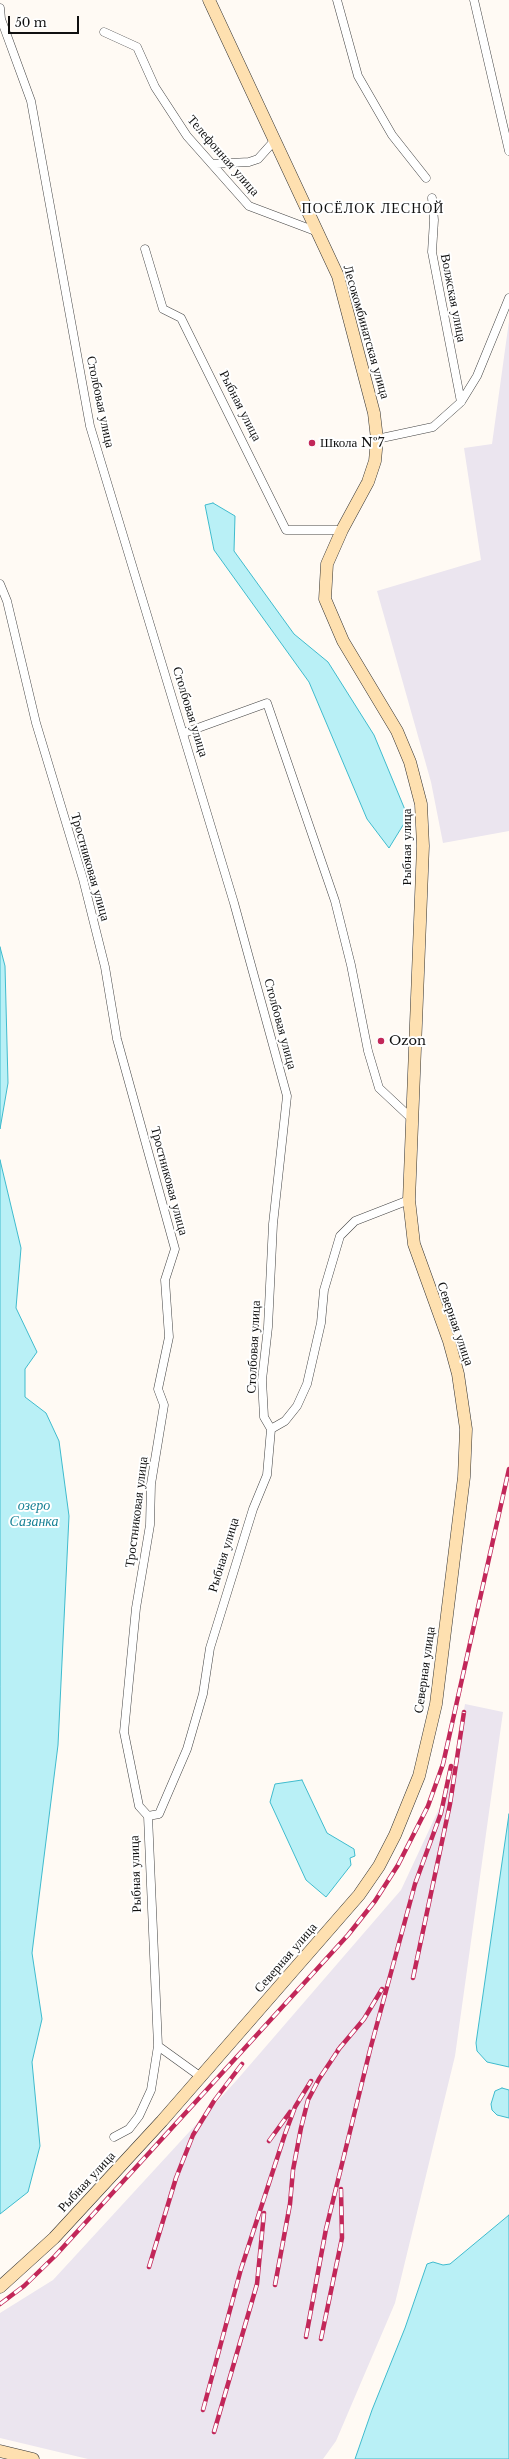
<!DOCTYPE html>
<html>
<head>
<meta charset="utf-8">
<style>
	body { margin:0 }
	#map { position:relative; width:509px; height:2459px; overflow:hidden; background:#fffaf4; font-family:"Libre Baskerville",serif }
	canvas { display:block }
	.scale { position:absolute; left:8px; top:16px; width:71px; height:18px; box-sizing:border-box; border:2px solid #101010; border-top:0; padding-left:5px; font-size:12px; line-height:14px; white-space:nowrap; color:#101010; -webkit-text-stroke:3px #fff; paint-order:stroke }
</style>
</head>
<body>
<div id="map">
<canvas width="509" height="2459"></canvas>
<div class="scale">50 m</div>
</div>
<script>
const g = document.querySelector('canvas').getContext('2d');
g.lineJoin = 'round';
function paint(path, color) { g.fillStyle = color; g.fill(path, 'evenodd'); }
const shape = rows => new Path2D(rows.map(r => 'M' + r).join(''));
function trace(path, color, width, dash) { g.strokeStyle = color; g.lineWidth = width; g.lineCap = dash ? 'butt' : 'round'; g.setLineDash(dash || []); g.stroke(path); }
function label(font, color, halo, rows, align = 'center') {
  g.font = font + ' "Libre Baskerville",serif'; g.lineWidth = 4; g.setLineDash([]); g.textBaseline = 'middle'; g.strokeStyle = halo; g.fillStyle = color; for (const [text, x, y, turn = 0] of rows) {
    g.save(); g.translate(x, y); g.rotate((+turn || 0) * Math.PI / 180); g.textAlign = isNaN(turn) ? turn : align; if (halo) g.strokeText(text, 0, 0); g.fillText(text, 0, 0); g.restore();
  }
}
paint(shape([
	[509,321,509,831,443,843,431,782,377,591,481,560,464,448,492,444],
	[465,1704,503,1712,455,2056,395,2303,336,2441,323,2459,88,2459,0,2438,0,2313,53,2280,236,2081,401,1890,452,1781]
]), '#ebe5ef');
const water = shape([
	[213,503,235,516,234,551,294,634,328,662,374,735,408,817,389,848,367,819,309,682,214,550,205,505,213,503],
	[0,947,5,966,8,1083,0,1129,0,947],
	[0,1160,21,1248,16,1308,37,1352,25,1369,25,1397,46,1413,59,1441,69,1516,58,1745,32,1953,42,2019,32,2062,40,2146,28,2192,0,2214,0,1160],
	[302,1780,327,1833,354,1849,355,1856,350,1858,351,1865,326,1897,306,1880,270,1802,275,1784,302,1780],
	[509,1814,509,2067,487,2062,477,2051,476,2043,509,1814],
	[502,2088,509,2090,509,2118,497,2115,492,2110,491,2104,495,2091,502,2088],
	[509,2215,509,2459,355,2459,372,2410,405,2328,427,2264,433,2262,443,2265,450,2264,509,2215]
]);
paint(water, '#b9f0f6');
trace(water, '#3fbbcd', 1);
const street = shape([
	[337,0,358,76,392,135,426,178],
	[474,0,509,151],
	[0,8,1,19,31,101,90,426,234,903,287,1096,273,1224,268,1327,262,1380,264,1417,271,1429],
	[104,32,137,47,155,87,187,136,249,206,318,232],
	[212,164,249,162,258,159,275,140],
	[432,198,434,220,432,252,461,402],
	[145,249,163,309,181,318,286,530,342,530],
	[377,439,433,427,461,402,477,376,509,298],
	[0,584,7,601,36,723,83,879,105,967,117,1039,175,1249,165,1280,169,1337,158,1389,164,1405,151,1484,150,1525,136,1608,124,1732,139,1806,148,1816],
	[184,733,267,703,335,901,351,965,368,1051,379,1088,411,1118],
	[201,2077,158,2046,148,1816,159,1814,187,1749,203,1694,210,1648,253,1509,267,1475,271,1429,285,1421,297,1406,307,1384,321,1323,324,1290,340,1236,355,1221,409,1200],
	[114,2137,129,2129,139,2116,151,2090,158,2046]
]);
const secondary = shape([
	[0,2287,54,2238,162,2121,359,1895,379,1866,395,1835,419,1776,436,1704,464,1477,466,1429,458,1374,449,1341,414,1244,409,1200,423,846,421,804,410,762,397,731,343,641,325,599,327,564,342,530,368,482,375,461,377,439,374,413,338,276,209,0],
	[0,2451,33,2459]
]);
trace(street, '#434343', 9);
trace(secondary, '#323232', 13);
trace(street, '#fff', 8);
trace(secondary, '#fee0b0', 12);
const rail = shape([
	[413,1978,450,1804,464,1712],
	[338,2050,364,2019,382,1989],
	[269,2141,290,2112],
	[149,2267,176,2178,193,2135,214,2101,242,2064],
	[275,2285,290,2204,293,2170,301,2128,308,2100,319,2079,341,2046],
	[0,2304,24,2286,55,2256,348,1935,375,1901,398,1865,428,1806,443,1764,509,1469],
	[306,2337,326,2229,370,2050,415,1884,441,1813,451,1766],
	[321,2339,342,2238,341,2189],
	[203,2410,241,2269,285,2134,295,2107,311,2081],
	[214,2432,257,2284,264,2213]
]);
trace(rail, '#c22759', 4.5);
trace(rail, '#fff', 3, [9]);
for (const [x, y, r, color] of [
	[312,443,4,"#c22759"],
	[381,1041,4,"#c22759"]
]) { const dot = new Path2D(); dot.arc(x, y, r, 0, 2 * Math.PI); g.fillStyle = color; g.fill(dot); trace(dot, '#fff', 1.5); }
label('13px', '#101010', '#fff', [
	["Телефонная улица",223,156,49],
	["Волжская улица",453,298,79],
	["Лесокомбинатская улица",366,332,74],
	["Столбовая улица",100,402,78],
	["Рыбная улица",240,406,63],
	["Столбовая улица",190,712,73],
	["Рыбная улица",407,847,-90],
	["Тростниковая улица",90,867,74],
	["Столбовая улица",280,1024,75],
	["Тростниковая улица",169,1181,75],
	["Северная улица",455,1324,71],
	["Столбовая улица",254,1347,-87],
	["Тростниковая улица",137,1512,-83],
	["Рыбная улица",224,1555,-73],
	["Северная улица",425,1670,-82],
	["Рыбная улица",136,1874,-92],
	["Северная улица",286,1958,-49],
	["Рыбная улица",87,2182,-47]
]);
label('13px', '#101010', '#fff', [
	["Школа №7",320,443],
	["Ozon",389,1041]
], 'left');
g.letterSpacing = '1px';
label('14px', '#101010', '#fff', [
	["ПОСЁЛОК ЛЕСНОЙ",373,209]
]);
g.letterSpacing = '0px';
label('italic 14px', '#178195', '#fff', [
	["озеро",34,1506],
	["Сазанка",34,1522]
]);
</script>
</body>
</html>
